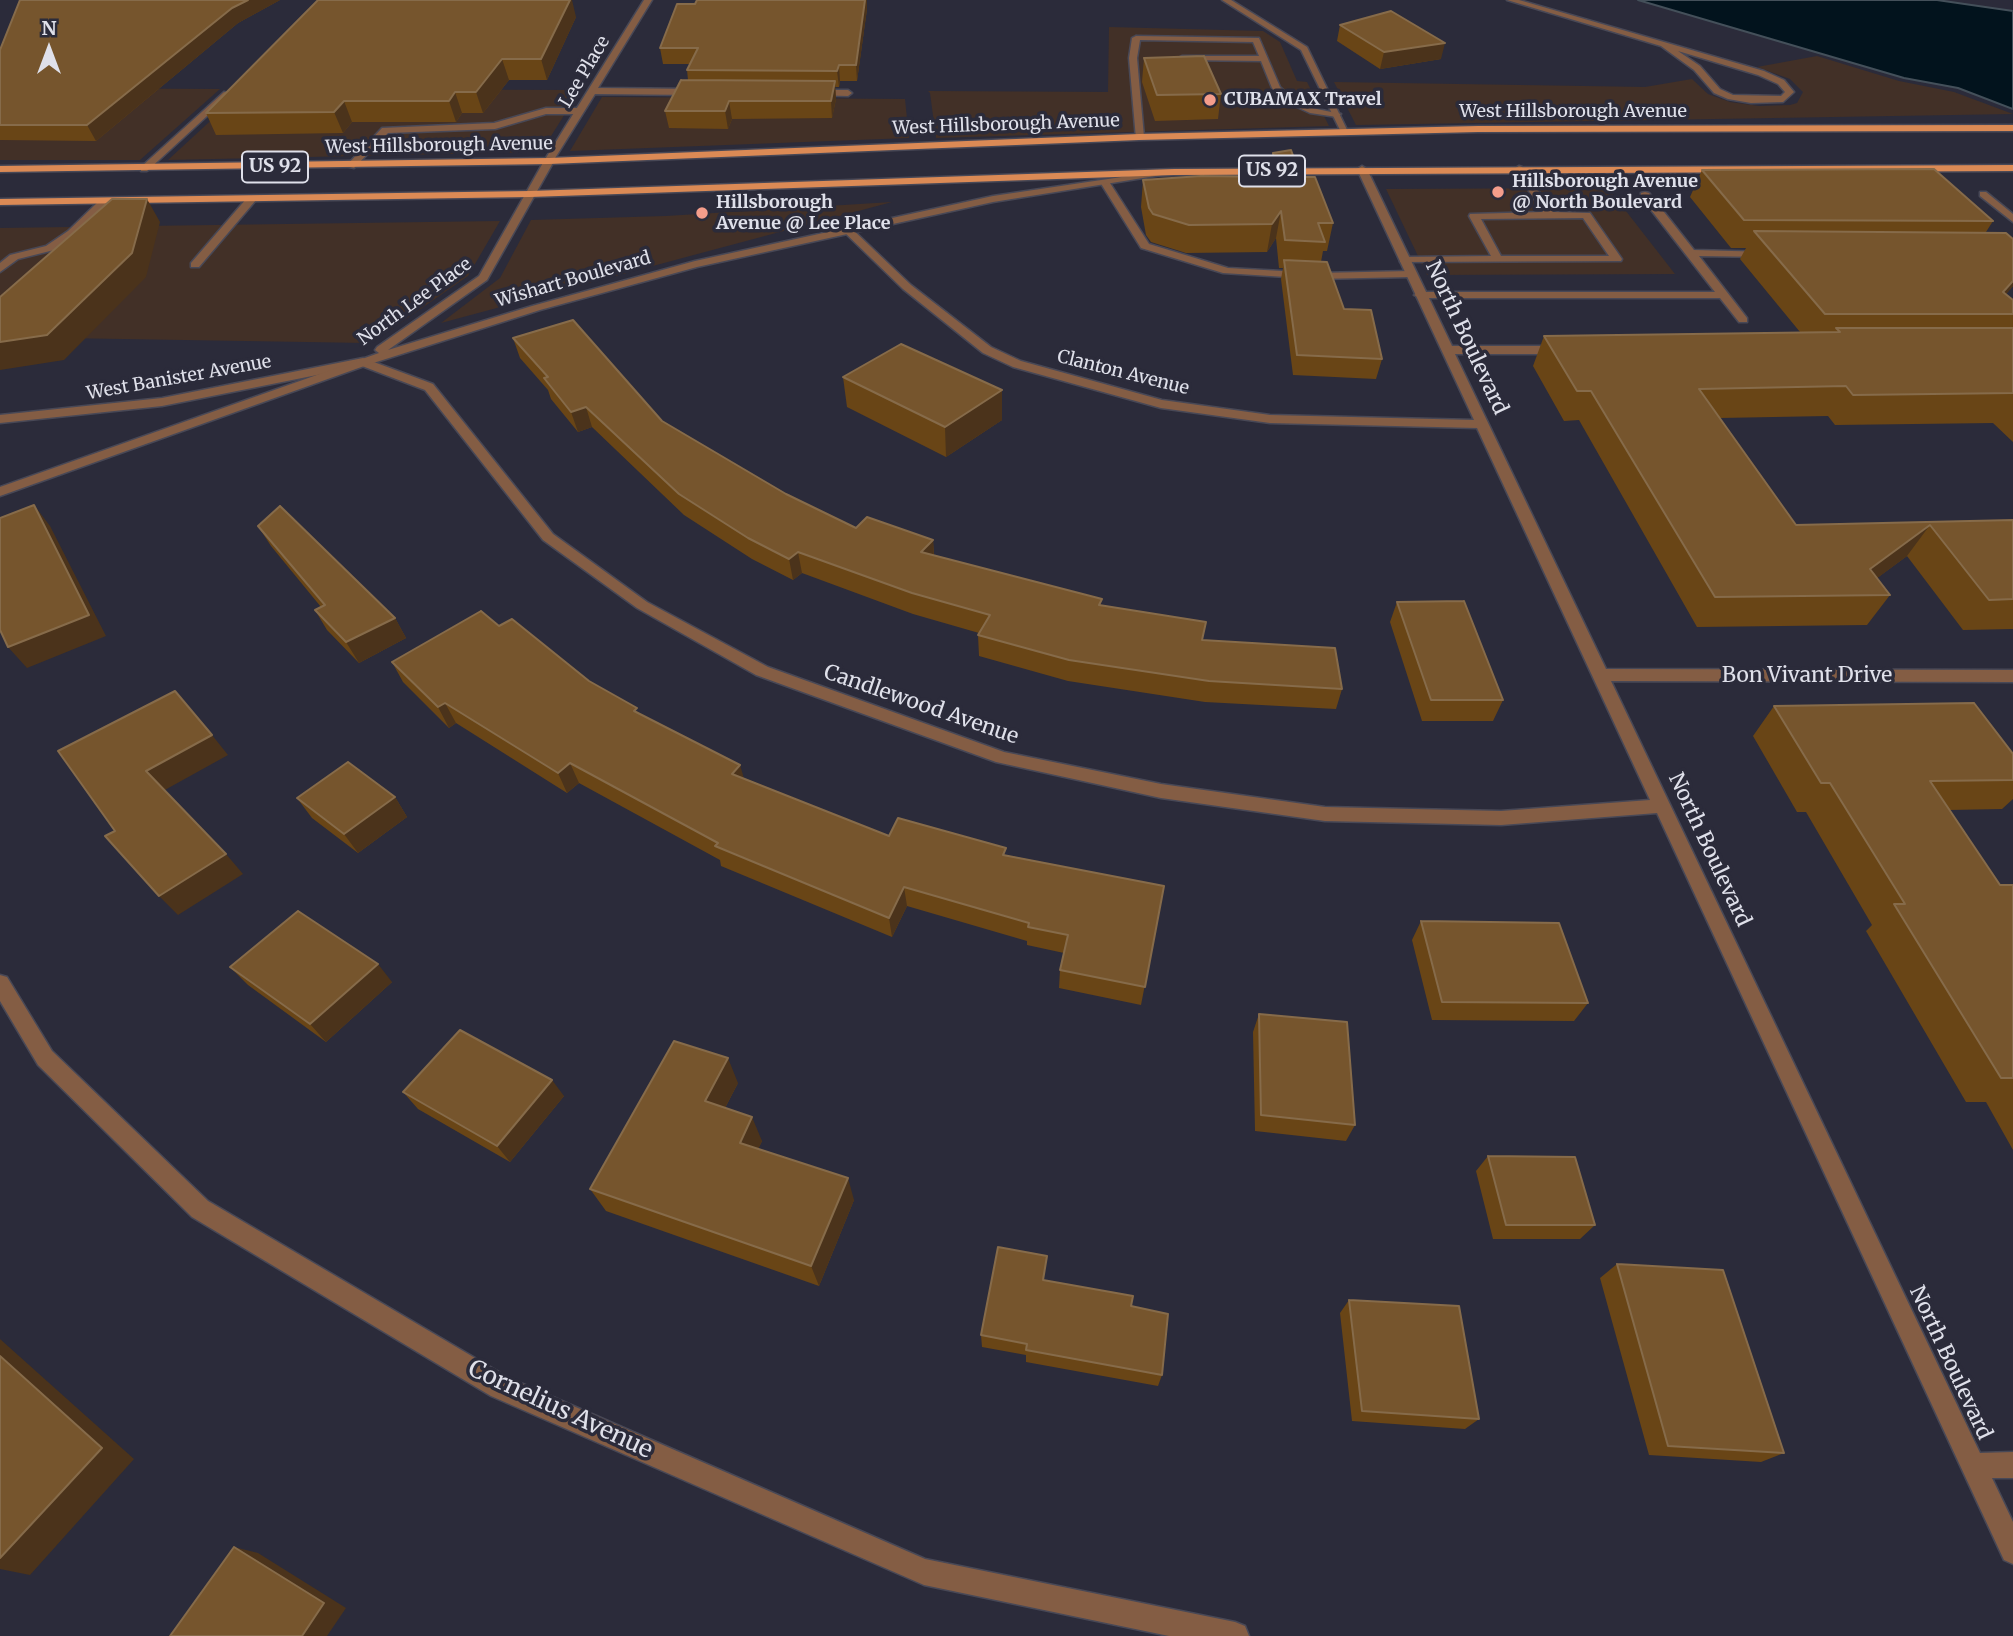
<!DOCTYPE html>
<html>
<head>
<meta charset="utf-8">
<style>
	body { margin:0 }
	#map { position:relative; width:2013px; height:1636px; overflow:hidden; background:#2b2b3a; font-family:Merriweather,serif }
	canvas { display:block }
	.north { position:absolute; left:14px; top:14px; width:70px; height:70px; -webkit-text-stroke:5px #2b2b3a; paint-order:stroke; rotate:0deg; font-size:19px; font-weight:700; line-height:28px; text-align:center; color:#dfe0ea }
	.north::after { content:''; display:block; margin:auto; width:24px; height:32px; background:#dfe0ea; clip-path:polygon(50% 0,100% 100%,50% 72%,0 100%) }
</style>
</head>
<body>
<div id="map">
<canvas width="2013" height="1636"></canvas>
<div class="north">N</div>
</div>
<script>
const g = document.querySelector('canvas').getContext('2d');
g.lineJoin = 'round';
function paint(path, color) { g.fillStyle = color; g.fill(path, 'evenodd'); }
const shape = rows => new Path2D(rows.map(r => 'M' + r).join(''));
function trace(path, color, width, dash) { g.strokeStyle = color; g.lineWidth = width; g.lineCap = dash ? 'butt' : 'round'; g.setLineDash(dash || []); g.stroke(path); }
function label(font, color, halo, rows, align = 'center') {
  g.font = font + ' Merriweather,serif'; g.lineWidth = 7; g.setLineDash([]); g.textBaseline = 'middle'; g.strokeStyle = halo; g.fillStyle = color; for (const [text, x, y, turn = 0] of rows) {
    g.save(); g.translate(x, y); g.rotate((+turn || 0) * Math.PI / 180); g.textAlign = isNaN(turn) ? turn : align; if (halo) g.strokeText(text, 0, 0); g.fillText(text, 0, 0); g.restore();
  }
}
paint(shape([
	[1109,27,1263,31,1280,42,1297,81,1307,82,1329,126,936,138,930,93,928,91,1108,92],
	[1817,56,1899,81,1954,92,2013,114,1356,125,1334,82,1645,87,1692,79,1708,94,1730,102,1759,106,1790,105,1797,103,1803,92,1790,79,1757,67],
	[0,88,220,89,140,160,0,160],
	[245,89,580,90,541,152,168,160],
	[602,97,905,99,909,138,570,151],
	[1608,188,1675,274,1427,275,1386,189],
	[892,202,690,256,441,323,500,278,531,220,666,216],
	[500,221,468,276,376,340,367,343,0,337,0,228]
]), '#423027');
const water = shape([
	[1638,0,1937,0,2013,11,2013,109,1958,88,1904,78,1638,0]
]);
paint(water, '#02131d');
trace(water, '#44505a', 2);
const service = shape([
	[1136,36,1259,38,1280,87,1292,98,1312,108,1341,114,1337,117,1310,113,1286,102,1272,88,1261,61,1182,60,1178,58,1182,56,1259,56,1253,42,1140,40,1137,58,1144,137,1136,139,1129,58,1132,38,1136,36],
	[546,108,580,108,584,111,580,114,546,114,495,129,388,133,354,168,346,166,382,128,494,123,546,108],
	[1519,166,1522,167,1553,212,1590,213,1622,259,1621,261,1400,262,1400,258,1404,257,1491,256,1469,216,1470,214,1543,212,1514,169,1519,166],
	[1583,218,1609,256,1501,256,1481,219,1583,218],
	[1102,180,1108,180,1149,244,1228,268,1318,273,1410,271,1415,274,1410,277,1318,279,1223,273,1141,248,1100,182,1102,180],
	[1645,192,1649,193,1694,250,1771,252,1771,256,1767,257,1699,256,1747,318,1747,322,1739,322,1720,298,1420,298,1414,295,1420,292,1715,292,1641,197,1641,193,1645,192],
	[1980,192,1986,192,2013,214,2013,222,1980,196,1980,192],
	[247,198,256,200,199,267,191,267,191,263,247,198],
	[100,200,109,202,76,235,54,250,18,259,0,272,0,263,10,255,46,246,68,231,100,200]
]);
const minor = shape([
	[644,0,652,0,598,88,698,89,702,92,698,95,595,94,552,163,546,163,544,161,644,0],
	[1222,0,1231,0,1307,47,1349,134,1341,132,1301,50,1222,0],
	[1507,0,1519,0,1764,71,1784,80,1794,92,1783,102,1751,103,1728,99,1714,93,1694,70,1661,46,1507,0],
	[1678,51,1758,75,1778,84,1785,92,1781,96,1733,95,1720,89,1700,66,1678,51],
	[813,90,848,90,852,93,848,96,810,95,813,90],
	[224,92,231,94,147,171,141,171,141,167,224,92],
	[1362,166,1367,169,1452,346,1562,346,1568,350,1562,354,1455,354,1606,669,2013,670,2013,682,1611,681,1980,1453,2013,1452,2013,1478,1992,1478,2013,1522,2013,1564,2004,1560,1657,813,1501,825,1325,821,1161,798,996,762,756,675,637,608,543,540,425,390,362,366,162,406,0,423,0,415,162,398,363,358,433,384,553,534,647,602,768,667,1004,752,1161,784,1325,807,1501,811,1650,800,1477,428,1270,423,1161,408,1013,367,983,353,903,289,841,229,850,227,911,285,991,347,1021,361,1162,400,1270,415,1474,420,1357,169,1362,166],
	[0,975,7,977,52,1051,208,1201,509,1378,925,1559,1235,1622,1245,1626,1249,1636,1169,1636,924,1585,491,1396,192,1217,38,1065,0,1001,0,975]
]);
const tertiary = shape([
	[549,158,554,161,487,280,388,350,532,306,695,261,993,196,1169,170,1174,173,993,202,697,267,540,310,367,365,0,496,0,487,379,353,375,350,377,347,479,276,544,161,549,158]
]);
const primary = shape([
	[2013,125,2013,131,1478,132,1139,140,549,164,0,172,0,166,549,158,1139,134,1478,126,2013,125],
	[2013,165,2013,171,1174,175,530,197,0,205,0,199,530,191,1174,169,2013,165]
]);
trace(service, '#484856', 3);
trace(minor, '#484856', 3);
trace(tertiary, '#484856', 3);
trace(primary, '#484856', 3);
paint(service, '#845d44');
paint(minor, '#845d44');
paint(tertiary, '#845d44');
paint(primary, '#db8a55');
paint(shape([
	[280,0,238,23,96,141,0,140,0,50],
	[867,9,857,81,840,81,839,87,835,87,836,99,832,118,732,119,728,129,669,128,665,111,688,80,687,70,690,64,663,64,660,48],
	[576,17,547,80,509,80,483,113,462,113,456,122,352,122,343,133,216,135,206,113],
	[1340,25,1441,59,1380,69,1337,41],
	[1144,58,1221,94,1218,119,1155,121,1142,82],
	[1273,153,1301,177,1333,223,1327,251,1323,251,1321,262,1344,309,1382,359,1376,379,1293,375,1281,279,1283,268,1279,268,1276,238,1267,252,1186,253,1151,242,1146,235,1141,207,1143,180,1269,177],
	[1702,170,1993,221,1986,232,2013,239,2013,286,2006,294,2013,300,2013,442,1993,423,1835,425,1828,416,1720,418,1796,525,2013,520,2013,629,1963,630,1907,556,1877,578,1890,595,1867,625,1697,627,1579,420,1564,421,1533,366,1544,336,1800,332,1740,259,1746,248,1731,248,1690,197],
	[513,338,662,421,786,494,856,528,933,540,934,556,1101,606,1342,689,1336,709,1205,702,1068,681,979,656,978,635,979,633,913,614,802,573,793,580,752,559,684,515,592,427,578,432,551,399,548,390,520,358],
	[843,377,1002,420,946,457,847,407],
	[258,526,395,618,406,638,359,663,327,630,315,610,321,607,271,546],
	[1397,602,1503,700,1493,721,1422,721,1390,622],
	[499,626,589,681,639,713,744,778,889,836,1006,855,1164,886,1141,1005,1059,988,1060,970,1064,953,1027,945,1027,941,907,906,892,937,721,866,720,860,579,783,567,793,456,723,449,728,403,682,392,662],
	[1774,706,2013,754,2013,799,2002,809,1949,810,2000,885,2013,885,2013,1150,1986,1102,1966,1102,1866,931,1872,925,1806,812,1797,812,1753,736],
	[395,797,407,817,358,853,312,818,297,798],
	[1421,921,1588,1003,1574,1021,1432,1020,1412,940],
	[230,967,392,982,326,1042,248,985],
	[1259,1014,1355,1125,1346,1141,1255,1131,1253,1032],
	[738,1083,725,1108,762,1141,758,1149,854,1200,819,1286,606,1211,590,1189],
	[403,1092,564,1096,510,1162,418,1109],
	[1488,1156,1595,1225,1580,1239,1493,1239,1476,1171],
	[1617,1264,1784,1453,1761,1462,1649,1455,1600,1278],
	[1044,1280,1131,1306,1162,1375,1158,1386,1026,1362,1026,1355,982,1347,981,1335],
	[1349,1300,1479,1419,1465,1429,1352,1421,1340,1313]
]), '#694516');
paint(shape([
	[248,0,280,0,238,23,96,141,87,125,232,8],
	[570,0,572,0,576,17,547,80,541,59],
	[865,0,867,0,867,9,857,81,856,65],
	[1445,43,1441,59,1380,69,1384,52],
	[502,59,509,80,483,113,476,92],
	[839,65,840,81,839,87,837,71],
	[835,81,836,99,832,118,831,101],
	[455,92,462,113,456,122,449,101],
	[344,101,352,122,343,133,334,112],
	[729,101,732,119,728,129,725,111],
	[147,199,160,222,146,277,64,360,0,370,0,342],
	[1281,211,1276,238,1267,252,1272,224],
	[2013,281,2013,286,1989,314,2003,292],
	[1002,390,1002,420,946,457,945,427],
	[586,407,592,427,578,432,571,412],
	[34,505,50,526,106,636,27,668,8,647],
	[1930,525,1907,556,1853,596,1870,569],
	[933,540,934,561,921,552],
	[798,552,802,573,793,580,789,559],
	[395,618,406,638,359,663,346,642],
	[445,703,456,723,449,728,438,707],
	[212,735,228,755,163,791,146,771],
	[570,763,579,783,567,793,558,773],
	[740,765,746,785,732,774],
	[395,797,407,817,358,853,344,834],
	[226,854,243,874,178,915,159,896],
	[904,887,907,906,892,937,889,918],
	[378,964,392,982,326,1042,310,1024],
	[728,1058,738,1083,716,1125,705,1101],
	[552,1080,564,1096,510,1162,497,1146],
	[752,1117,762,1141,750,1166,740,1143],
	[848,1178,854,1200,819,1286,811,1266],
	[0,1339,134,1459,30,1575,0,1569],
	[234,1547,258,1553,346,1608,327,1636,302,1636]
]), '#4b331b');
const building = shape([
	[20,0,248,0,232,8,87,125,0,125,0,50,20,0],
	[318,0,570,0,541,59,502,59,476,92,455,92,449,101,344,101,334,112,206,113,318,0],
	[697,0,865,0,856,65,839,65,837,71,687,70,698,48,660,48,677,4,695,4,697,0],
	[1391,11,1445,43,1384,52,1340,25,1391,11],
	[1204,56,1221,94,1157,95,1144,58,1204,56],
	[681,80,835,81,831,101,729,101,725,111,665,111,681,80],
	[1291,150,1301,177,1315,177,1333,223,1318,223,1325,242,1285,240,1281,211,1272,224,1189,225,1153,214,1149,208,1143,180,1201,176,1276,177,1273,153,1291,150],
	[1934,169,1993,221,1744,220,1702,170,1934,169],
	[112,199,147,199,132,253,47,335,0,342,0,297,112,199],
	[1754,231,2006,233,2013,239,2013,281,2003,292,2013,300,2013,314,1825,314,1754,231],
	[1284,260,1327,262,1344,309,1371,310,1382,359,1297,355,1284,260],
	[573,320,662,421,786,494,856,528,867,517,933,540,921,552,1102,599,1099,605,1206,622,1202,640,1335,648,1342,689,1209,681,1069,660,978,635,990,615,912,593,798,552,789,559,748,538,679,494,586,407,571,412,544,378,548,377,513,338,573,320],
	[1836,328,2013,328,2013,393,1853,395,1846,386,1699,389,1796,525,2013,520,2013,599,1989,600,1930,525,1870,569,1890,595,1715,597,1591,391,1577,391,1544,336,1840,332,1836,328],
	[901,344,1002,390,945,427,843,377,901,344],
	[34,505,89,615,8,647,0,630,0,518,34,505],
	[280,506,395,618,346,642,315,610,325,605,258,526,280,506],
	[1464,601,1503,700,1431,700,1397,602,1464,601],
	[481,611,499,626,512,619,589,681,637,708,634,711,740,765,732,774,889,836,898,818,1006,848,1003,855,1164,886,1145,987,1060,970,1068,935,1028,927,1029,923,904,887,889,918,715,846,718,843,570,763,558,773,445,703,438,707,392,662,481,611],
	[175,691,212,735,146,771,226,854,159,896,105,836,115,831,58,751,175,691],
	[1974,703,2013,754,2013,780,1930,781,2000,885,2013,885,2013,1078,2001,1078,1894,904,1905,904,1830,783,1821,783,1774,706,1974,703],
	[348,762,395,797,344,834,297,798,348,762],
	[298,911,378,964,310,1024,230,967,298,911],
	[1421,921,1559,923,1588,1003,1442,1002,1421,921],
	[1259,1014,1347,1022,1355,1125,1261,1115,1259,1014],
	[460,1030,552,1080,497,1146,403,1092,460,1030],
	[674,1041,728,1058,705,1101,752,1117,740,1143,848,1178,811,1266,590,1189,674,1041],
	[1488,1156,1575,1157,1595,1225,1506,1225,1488,1156],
	[998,1247,1047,1256,1043,1280,1133,1296,1131,1306,1168,1314,1162,1375,1026,1350,1027,1344,981,1335,998,1247],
	[1617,1264,1723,1270,1784,1453,1668,1446,1617,1264],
	[1349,1300,1459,1306,1479,1419,1362,1411,1349,1300],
	[0,1356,102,1448,0,1558,0,1356],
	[234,1547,324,1603,302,1636,170,1636,234,1547]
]);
paint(building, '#76552d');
trace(building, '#866b4a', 2);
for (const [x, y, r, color] of [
	[1210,100,7,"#f49d8b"],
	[1498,192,7,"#f49d8b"],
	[702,213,7,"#f49d8b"]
]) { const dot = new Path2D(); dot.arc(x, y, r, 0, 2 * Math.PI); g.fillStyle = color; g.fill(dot); trace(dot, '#2b2b3a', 2.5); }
label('18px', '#dfe0ea', '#2b2b3a', [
	["Lee Place",585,72,-59],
	["West Hillsborough Avenue",1573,112],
	["West Hillsborough Avenue",1006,125,-2],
	["West Hillsborough Avenue",439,146,-1],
	["Wishart Boulevard",573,280,-16],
	["North Lee Place",415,302,-36],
	["Clanton Avenue",1123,373,14],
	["West Banister Avenue",179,378,-10]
]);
label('bold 18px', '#dfe0ea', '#2b2b3a', [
	["CUBAMAX Travel",1224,100],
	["Hillsborough Avenue",1512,182],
	["@ North Boulevard",1512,203],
	["Hillsborough",716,203],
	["Avenue @ Lee Place",716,224]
], 'left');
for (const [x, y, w] of [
	[275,167,66],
	[1272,171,66]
]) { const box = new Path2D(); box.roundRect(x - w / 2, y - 15.5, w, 31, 5); g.fillStyle = '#2b2b3a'; g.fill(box); trace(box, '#dfe0ea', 2); }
label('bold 19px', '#dfe0ea', null, [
	["US 92",275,167],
	["US 92",1272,171]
]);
label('21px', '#dfe0ea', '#2b2b3a', [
	["North Boulevard",1466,338,65],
	["Bon Vivant Drive",1807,676],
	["Candlewood Avenue",921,705,19],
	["North Boulevard",1709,850,65],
	["North Boulevard",1950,1363,65]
]);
label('24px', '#dfe0ea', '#2b2b3a', [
	["Cornelius Avenue",560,1410,25]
]);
</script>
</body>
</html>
